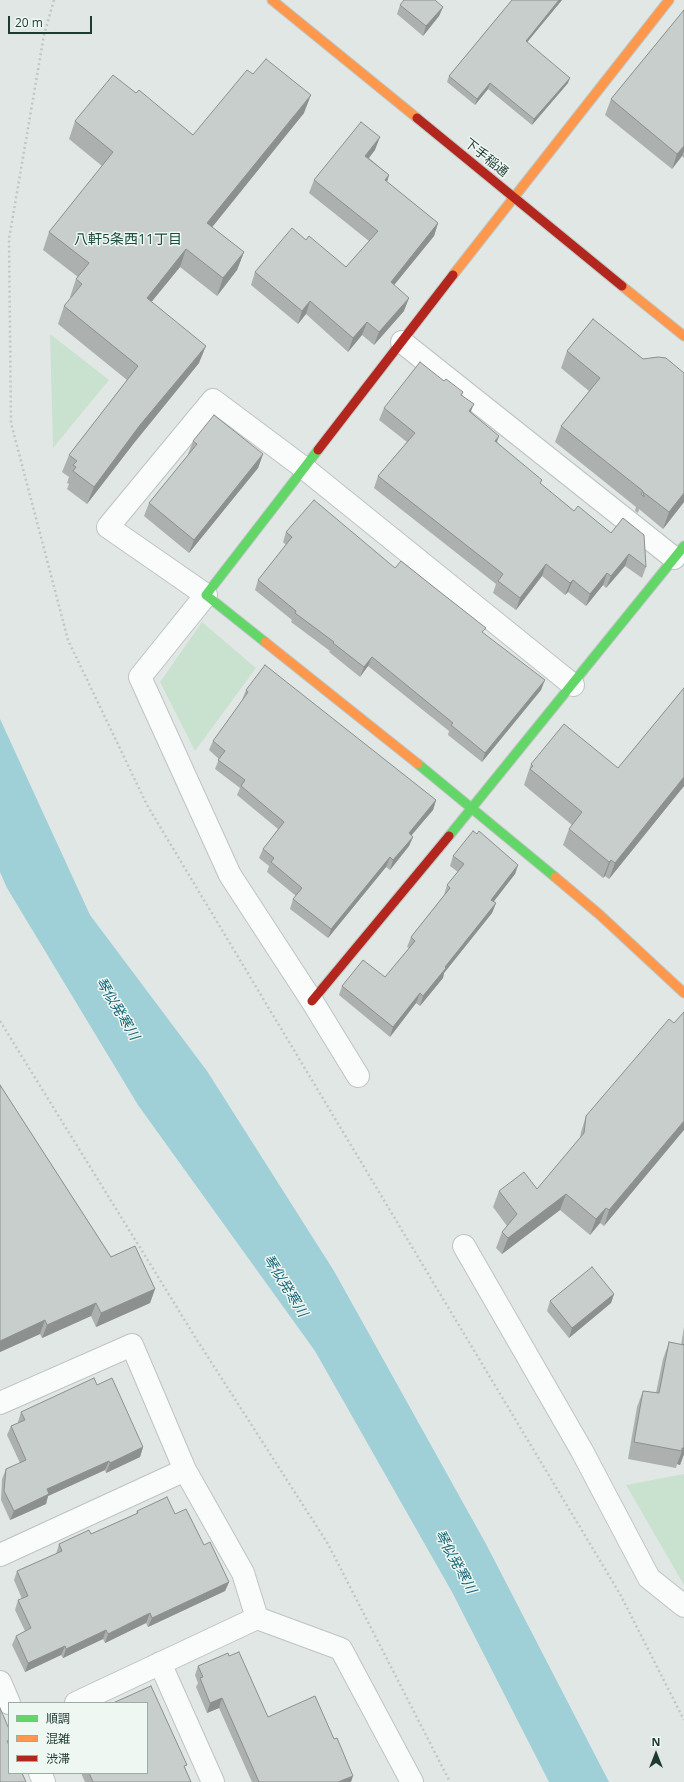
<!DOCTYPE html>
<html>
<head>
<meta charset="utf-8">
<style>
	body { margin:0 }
	#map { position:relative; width:684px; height:1782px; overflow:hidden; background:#e1e7e4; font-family:"Open Sans","Noto Sans JP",sans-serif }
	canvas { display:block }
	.legend { position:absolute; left:8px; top:1702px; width:140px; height:72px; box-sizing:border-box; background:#eef7f2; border:1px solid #9baba6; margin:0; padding:5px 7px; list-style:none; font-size:12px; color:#1f3a33 }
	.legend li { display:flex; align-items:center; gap:8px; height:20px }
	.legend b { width:20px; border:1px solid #9baba6 }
	.north { position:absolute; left:636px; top:1734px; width:40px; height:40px; -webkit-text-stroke:3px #eef7f2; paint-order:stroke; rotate:0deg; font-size:11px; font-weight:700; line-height:16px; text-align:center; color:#1f3a33 }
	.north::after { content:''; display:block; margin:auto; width:14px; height:18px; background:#1f3a33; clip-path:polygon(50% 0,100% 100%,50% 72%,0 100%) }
	.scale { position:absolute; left:8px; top:16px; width:84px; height:18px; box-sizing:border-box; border:2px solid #1f3a33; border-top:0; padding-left:5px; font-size:12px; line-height:14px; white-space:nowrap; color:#1f3a33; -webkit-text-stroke:3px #eef7f2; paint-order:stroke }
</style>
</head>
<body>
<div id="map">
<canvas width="684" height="1782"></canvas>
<ul class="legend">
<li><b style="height:5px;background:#63d668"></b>順調</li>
<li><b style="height:5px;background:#ff974d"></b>混雑</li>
<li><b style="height:5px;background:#b3261e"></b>渋滞</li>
</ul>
<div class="north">N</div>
<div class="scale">20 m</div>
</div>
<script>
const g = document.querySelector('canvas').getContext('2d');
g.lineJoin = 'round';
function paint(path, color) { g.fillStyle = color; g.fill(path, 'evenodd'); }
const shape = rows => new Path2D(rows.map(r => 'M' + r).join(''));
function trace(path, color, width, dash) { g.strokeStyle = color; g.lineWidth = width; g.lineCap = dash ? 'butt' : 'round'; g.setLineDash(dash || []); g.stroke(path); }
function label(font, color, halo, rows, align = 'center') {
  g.font = font + ' "Open Sans","Noto Sans JP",sans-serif'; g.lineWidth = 3; g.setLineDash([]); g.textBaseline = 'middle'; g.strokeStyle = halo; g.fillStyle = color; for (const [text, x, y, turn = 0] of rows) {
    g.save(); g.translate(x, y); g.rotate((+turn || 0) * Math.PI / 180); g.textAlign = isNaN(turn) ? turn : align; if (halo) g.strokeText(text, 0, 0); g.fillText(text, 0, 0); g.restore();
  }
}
paint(shape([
	[50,334,109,380,53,448],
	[202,622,256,668,195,751,160,682],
	[684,1474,684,1585,626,1485]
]), '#c9e2d0');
paint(shape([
	[0,719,90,915,207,1071,334,1271,486,1544,609,1782,549,1782,452,1592,315,1351,138,1105,7,888,0,872]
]), '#9fcfd7');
const street = shape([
	[402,342,674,558],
	[358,1076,312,1001,230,875,140,677,206,595,108,527,213,400,304,468,573,685],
	[464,1246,582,1451,649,1578,684,1606],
	[0,1403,132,1345,185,1470,243,1573,257,1618],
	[0,1555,185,1470],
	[160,1663,213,1782],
	[0,1682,9,1703],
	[76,1703,257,1618,341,1649,412,1782],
	[40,1773,44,1782]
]);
const fast = shape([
	[265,642,206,595,318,450],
	[418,764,555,877],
	[449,836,684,546]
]);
const slow = shape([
	[272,0,417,118],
	[453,275,669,0],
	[622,286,684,336],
	[265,642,418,764],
	[555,877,600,915,684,993]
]);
const jam = shape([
	[417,118,622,286],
	[318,450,453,275],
	[312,1001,449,836]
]);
trace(street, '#bec4c1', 24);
trace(fast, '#bdc5c2', 11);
trace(slow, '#bdc5c2', 11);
trace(jam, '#bdc5c2', 11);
trace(shape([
	[54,0,44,35,9,239,11,423,68,640,147,805,620,1594,684,1720],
	[0,1021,197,1340,328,1544,450,1782]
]), '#bfc7c5', 2.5, [2, 3]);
trace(street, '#fafbfb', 22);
trace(fast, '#63d668', 9);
trace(slow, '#ff974d', 9);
trace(jam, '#b3261e', 9);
paint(shape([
	[512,0,562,0,527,42,568,83,532,125,488,89,475,105,447,82,449,76],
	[400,5,443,7,439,16,423,36,397,14],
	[684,10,684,158,682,156,672,169,605,115,611,99],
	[136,93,193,135,304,113,212,227,244,252,237,270,217,296,180,267,151,302,199,363,134,443,87,504,67,489,69,484,67,483,69,477,62,472,69,455,127,380,58,324,64,306,71,298,70,297,76,279,78,277,43,250,49,232,102,166,69,139,75,121],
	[375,150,369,158,389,175,387,182,438,223,434,236,394,285,404,311,374,345,362,335,348,352,306,314,298,324,251,285,255,272,306,240,346,267,369,241,309,193,314,180],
	[593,319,684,502,663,529,639,509,638,513,635,511,636,507,555,442,561,426,589,391,561,368,567,351],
	[444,381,463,392,462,395,471,412,497,442,541,484,574,511,646,567,642,578,625,566,606,588,603,585,586,606,568,592,565,595,542,576,516,610,493,593,496,584,374,488,378,476,407,442,379,420,384,408],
	[193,441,263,454,258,468,189,553,144,516,149,503,189,454,188,454],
	[286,532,395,568,484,634,541,690,482,762,448,735,449,731,368,666,360,677,329,652,330,651,291,622,292,620,255,590,258,580,286,545,283,542],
	[684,688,684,786,609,879,605,876,603,878,563,845,569,829,572,825,524,785,531,764,618,768],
	[246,690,436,800,433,810,411,835,413,837,409,846,390,870,386,867,328,938,290,909,293,899,296,896,267,872,269,866,259,858,263,849,278,829,237,795,240,788,215,769,219,759,209,750,213,741,243,700,242,700],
	[453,856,518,865,515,874,493,902,496,903,492,913,444,973,443,978,420,1006,416,1003,390,1037,339,995,342,986,385,977,409,948,407,947,411,937,444,895,447,885,458,872,450,866],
	[684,1012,604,1226,600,1223,590,1235,560,1210,502,1254,496,1248,502,1232,507,1226,493,1207,499,1191,537,1189,580,1138,581,1132,586,1116,674,1023],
	[0,1085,111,1257,155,1289,150,1303,96,1327,91,1316,42,1338,40,1334,0,1352],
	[614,1294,611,1303,569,1338,547,1311,550,1301],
	[684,1327,684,1454,680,1465,677,1464,676,1468,628,1459,637,1407,643,1391,656,1393,663,1359,669,1342,681,1345],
	[97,1385,143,1447,140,1457,106,1473,105,1470,48,1496,46,1504,10,1520,1,1500,2,1479,6,1469,20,1463,7,1435,11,1426,18,1423,18,1422,21,1412],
	[137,1511,175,1514,204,1545,229,1582,225,1591,148,1627,146,1623,105,1643,103,1639,63,1658,61,1655,25,1672,12,1645,16,1636,25,1631,15,1610,18,1600,22,1599,14,1580,17,1571,56,1554,59,1544,91,1534,136,1514],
	[229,1656,268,1717,351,1782,252,1782,219,1708,207,1713,196,1687,198,1683,195,1675,198,1666],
	[185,1768,191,1782,85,1782,81,1773,147,1773]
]), '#acb1af');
paint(shape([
	[559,0,562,0,524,46,526,41],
	[443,7,439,16,423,36,426,26],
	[570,78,568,83,532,125,534,119],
	[490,83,488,89,475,105,477,99],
	[311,95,304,113,201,241,207,223],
	[380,137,375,150,360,169,365,156],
	[684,146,684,151,682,156,672,169,677,154],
	[389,175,385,188,385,180],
	[438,223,434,236,386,295,391,282],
	[186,249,180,267,140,316,147,298],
	[244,252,237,270,217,296,223,278],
	[409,298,404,311,374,345,379,332],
	[310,301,306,314,298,324,302,311],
	[367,322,362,335,348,352,353,338],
	[206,346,199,363,134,443,87,504,94,487,140,425],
	[474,404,469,416,469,411],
	[499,436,495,448,495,441],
	[263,454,258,468,189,553,194,540],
	[684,493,684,502,663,529,669,512],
	[629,554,625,566,606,588,611,576],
	[546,564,542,576,516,610,520,598],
	[607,573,603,585,586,606,590,594],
	[573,580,568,592,565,595,570,583],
	[372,657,368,666,360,677,364,667],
	[545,680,541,690,482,762,485,753],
	[684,777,684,786,609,879,615,863],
	[436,800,433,810,405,843,409,833],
	[413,837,409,846,390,870,393,860],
	[390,857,386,867,328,938,331,929],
	[611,860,605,876,603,878,609,862],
	[518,865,515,874,488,909,491,900],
	[496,903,492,913,444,973,443,978,420,1006,423,996,445,967],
	[420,993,416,1003,390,1037,393,1027],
	[684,1121,684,1130,604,1226,609,1210],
	[566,1194,560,1210,502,1254,508,1238],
	[606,1208,600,1223,590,1235,596,1219],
	[155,1289,150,1303,96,1327,101,1313],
	[614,1294,611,1303,569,1338,572,1328],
	[96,1303,91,1316,42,1338,47,1325],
	[45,1320,40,1334,0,1352,0,1341],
	[143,1447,140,1457,106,1473,110,1463],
	[682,1448,684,1448,684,1454,680,1465,677,1464,682,1451],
	[109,1461,105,1470,48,1496,46,1504,10,1520,14,1511,47,1489],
	[229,1582,225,1591,148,1627,152,1618],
	[150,1613,146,1623,105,1643,108,1634],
	[106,1630,103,1639,63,1658,66,1649],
	[65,1646,61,1655,25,1672,28,1663],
	[222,1698,219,1708,207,1713,210,1703],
	[353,1776,351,1782,338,1782]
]), '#8c908f');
const building = shape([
	[404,0,435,0,443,7,426,26,400,5,404,0],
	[512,0,559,0,526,41,570,78,534,119,490,83,477,99,449,76,512,0],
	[684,10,684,146,677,154,611,99,684,10],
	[266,59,311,95,207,223,244,252,223,278,186,249,147,298,206,346,140,425,94,487,73,471,76,467,73,465,77,461,69,455,138,366,64,306,82,284,76,279,89,263,49,232,113,152,75,121,113,75,136,93,139,90,193,135,247,70,253,74,266,59],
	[361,122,380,137,365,156,389,175,385,180,438,223,391,282,409,298,379,332,367,322,353,338,310,301,302,311,255,272,292,228,306,240,309,236,346,267,378,231,314,180,361,122],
	[593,319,643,359,658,357,666,358,684,373,684,493,669,512,643,492,644,497,641,494,643,491,561,426,600,378,567,351,593,319],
	[420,362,444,381,446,379,463,392,461,395,474,404,469,411,499,436,495,441,542,480,540,483,574,511,578,506,611,533,623,518,644,535,646,567,629,554,611,576,607,573,590,594,573,580,570,583,546,564,520,598,498,581,503,574,378,476,415,433,384,408,420,362],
	[214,415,263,454,194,540,149,503,197,444,193,441,214,415],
	[314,500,395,568,401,561,435,588,486,628,482,632,545,680,485,753,451,725,453,723,372,657,364,667,333,643,334,642,295,613,296,611,258,580,292,537,286,532,314,500],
	[265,665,436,800,409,833,413,837,393,860,390,857,331,929,293,899,302,888,271,862,274,858,263,849,284,822,241,786,245,780,218,760,225,751,213,741,236,709,248,692,246,690,265,665],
	[684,688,684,777,615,863,611,860,609,862,569,829,582,812,530,769,533,766,531,764,564,724,618,768,684,688],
	[473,831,477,834,479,831,518,865,491,900,496,903,445,967,446,968,423,996,420,993,393,1027,342,986,363,960,385,977,415,941,411,937,450,888,447,885,464,864,453,856,473,831],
	[684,1012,684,1121,609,1210,606,1208,596,1219,566,1194,508,1238,502,1232,517,1214,499,1191,524,1172,537,1189,584,1133,586,1116,669,1019,674,1023,684,1012],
	[0,1085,111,1257,135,1246,155,1289,101,1313,96,1303,47,1325,45,1320,0,1341,0,1085],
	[592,1267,614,1294,572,1328,550,1301,592,1267],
	[669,1342,684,1345,684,1344,684,1448,682,1448,682,1451,634,1442,643,1391,659,1393,669,1342],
	[94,1378,97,1385,112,1378,143,1447,110,1463,109,1461,47,1489,49,1494,14,1511,4,1491,6,1469,26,1460,11,1426,25,1420,21,1412,94,1378],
	[167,1497,175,1514,186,1509,204,1545,210,1542,229,1582,152,1618,150,1613,108,1634,106,1630,66,1649,65,1646,28,1663,16,1636,31,1628,18,1600,28,1596,17,1571,62,1551,59,1544,89,1530,91,1534,138,1513,137,1511,167,1497],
	[239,1652,268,1717,315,1696,334,1739,337,1738,353,1776,338,1782,259,1782,222,1698,210,1703,200,1678,203,1677,198,1666,228,1653,229,1656,239,1652],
	[151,1686,187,1765,184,1766,191,1782,93,1782,89,1773,147,1773,147,1703,113,1703,151,1686],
	[0,1708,9,1729,9,1740,7,1741,9,1745,9,1773,22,1773,26,1782,0,1782,0,1708]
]);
paint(building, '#c8cecc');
trace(building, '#8c908f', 1);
label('13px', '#1f3a33', '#eef7f2', [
	["下手稲通",486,158,39]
]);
label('14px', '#1a4c41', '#eef7f2', [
	["八軒5条西11丁目",128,240]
]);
label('italic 14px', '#186677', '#eef7f2', [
	["琴似発寒川",117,1009,59],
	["琴似発寒川",285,1286,58],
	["琴似発寒川",455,1562,61]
]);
</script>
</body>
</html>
